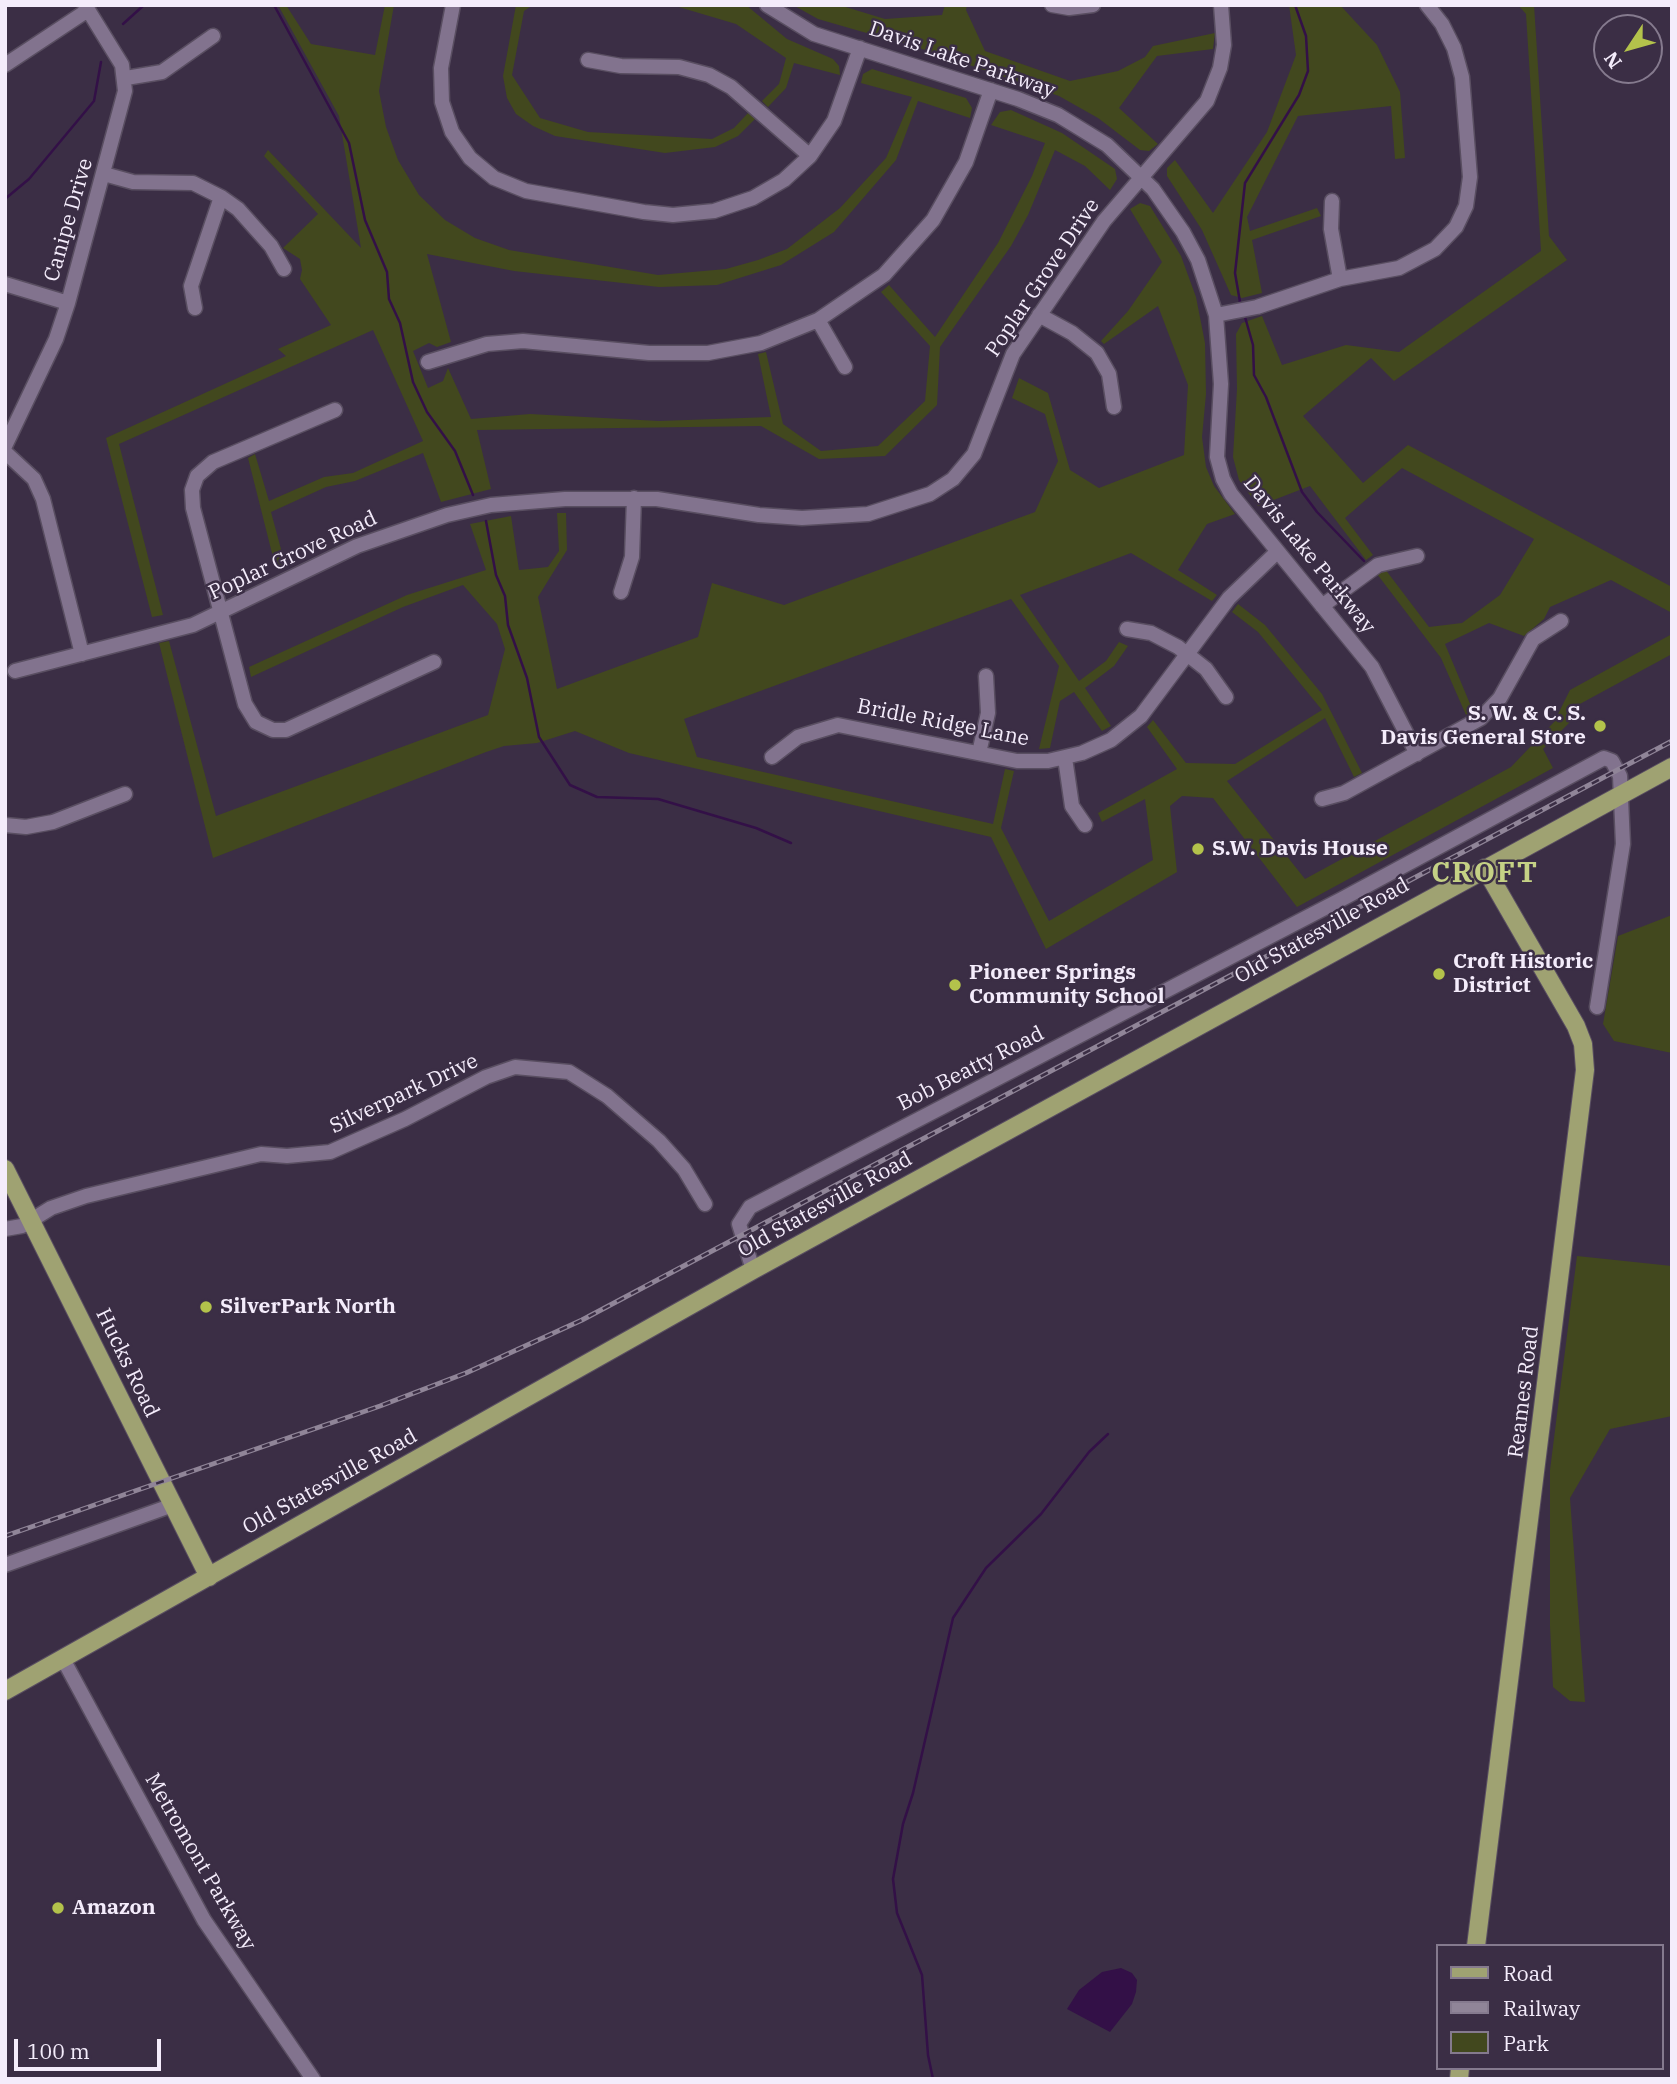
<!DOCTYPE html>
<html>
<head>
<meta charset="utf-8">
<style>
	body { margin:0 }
	#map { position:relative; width:1677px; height:2084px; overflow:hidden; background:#3b2e45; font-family:"IBM Plex Serif",serif }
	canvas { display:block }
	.frame { position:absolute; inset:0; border:7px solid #f4ecfb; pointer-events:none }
	.legend { position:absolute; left:1436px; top:1944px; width:228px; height:126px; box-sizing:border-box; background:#3b2e45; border:2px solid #857a8e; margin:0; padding:9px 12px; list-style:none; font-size:21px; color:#f4ecfb }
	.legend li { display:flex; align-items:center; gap:14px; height:35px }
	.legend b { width:35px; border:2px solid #857a8e }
	.north { position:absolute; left:1593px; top:14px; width:70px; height:70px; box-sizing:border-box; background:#3b2e45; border:2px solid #857a8e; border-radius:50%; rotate:234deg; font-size:19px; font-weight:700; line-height:28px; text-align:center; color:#f4ecfb }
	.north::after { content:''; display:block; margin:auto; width:24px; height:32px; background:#b3c24b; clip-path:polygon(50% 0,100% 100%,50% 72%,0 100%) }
	.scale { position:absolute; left:14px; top:2039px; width:147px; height:32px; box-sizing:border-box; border:4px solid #f4ecfb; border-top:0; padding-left:9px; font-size:21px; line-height:24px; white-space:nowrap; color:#f4ecfb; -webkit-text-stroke:5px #3b2e45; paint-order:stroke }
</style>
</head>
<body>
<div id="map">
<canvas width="1677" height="2084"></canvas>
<div class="frame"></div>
<ul class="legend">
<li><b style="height:9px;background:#9fa272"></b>Road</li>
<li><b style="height:9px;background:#908598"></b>Railway</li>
<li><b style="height:19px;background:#42481e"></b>Park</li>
</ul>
<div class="north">N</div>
<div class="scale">100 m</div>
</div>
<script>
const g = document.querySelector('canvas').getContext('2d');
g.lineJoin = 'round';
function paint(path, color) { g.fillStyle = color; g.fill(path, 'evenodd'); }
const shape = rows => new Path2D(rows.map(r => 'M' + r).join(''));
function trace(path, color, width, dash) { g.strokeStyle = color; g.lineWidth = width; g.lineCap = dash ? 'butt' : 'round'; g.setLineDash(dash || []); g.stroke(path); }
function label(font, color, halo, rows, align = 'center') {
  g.font = font + ' "IBM Plex Serif",serif'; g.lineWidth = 5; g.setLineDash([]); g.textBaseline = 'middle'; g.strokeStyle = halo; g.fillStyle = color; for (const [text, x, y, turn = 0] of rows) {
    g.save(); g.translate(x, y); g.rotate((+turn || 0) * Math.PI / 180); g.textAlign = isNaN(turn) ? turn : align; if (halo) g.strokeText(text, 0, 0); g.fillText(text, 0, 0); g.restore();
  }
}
paint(shape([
	[278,5,286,5,311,44,375,55,385,5,394,5,379,91,386,127,398,160,419,195,445,220,475,238,509,250,658,275,726,269,758,260,787,249,840,208,886,158,912,97,861,83,863,74,872,69,966,98,972,108,970,118,918,101,896,160,834,232,781,265,717,285,659,287,514,271,427,254,451,342,437,347,429,343,413,351,428,388,443,381,448,368,471,419,530,414,659,421,771,417,758,354,766,352,783,424,821,451,878,446,925,401,930,346,881,292,889,285,935,337,998,243,1032,176,1045,143,991,125,1000,112,1011,110,1062,133,1115,169,1117,179,1110,190,1085,166,1055,150,1028,215,1011,246,940,347,937,405,885,456,819,459,761,426,477,430,491,489,441,502,423,453,355,481,326,487,271,512,285,564,276,569,248,458,255,454,269,501,324,477,353,473,423,441,373,330,119,444,163,615,152,617,106,438,286,356,278,349,331,325,300,279,302,270,300,259,283,248,318,214,264,156,268,150,361,248,339,116],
	[516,5,533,5,524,11,512,75,540,118,588,132,712,139,734,128,748,113,755,119,738,136,715,147,665,153,555,136,533,126,516,114,507,98,503,76],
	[672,5,746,5,787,39,833,59,839,66,840,75,794,63,786,88,768,107,762,101,779,84,786,58,736,24],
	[793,5,839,5,885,19,942,15,945,5,967,5,966,10,985,51,1070,81,1118,71,1145,57,1153,46,1215,33,1213,49,1157,56,1119,108,1158,144,1149,151,1140,150,1098,118,1059,96,929,51,818,19],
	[1289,5,1340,5,1377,45,1400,92,1405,158,1395,159,1391,106,1298,116,1247,217,1250,231,1317,208,1321,216,1252,240,1262,293,1242,298,1231,295,1202,230,1167,176,1167,168,1175,160,1213,213,1267,132,1296,55],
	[1518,5,1534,5,1549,236,1567,260,1394,381,1371,358,1303,416,1363,483,1408,445,1672,587,1672,613,1611,580,1550,607,1544,619,1524,636,1489,623,1445,644,1473,711,1466,715,1441,658,1377,574,1385,569,1429,627,1462,623,1500,595,1534,539,1402,468,1345,518,1373,555,1366,560,1310,486,1258,506,1239,480,1233,457,1237,389,1236,334,1242,323,1262,316,1282,365,1346,345,1399,352,1541,251,1526,14],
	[1140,203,1150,206,1181,256,1196,297,1205,343,1206,394,1202,437,1206,467,1214,486,1235,514,1207,524,1178,570,1217,595,1212,601,1131,553,1020,595,1079,681,1106,661,1119,642,1128,646,1114,666,1085,688,1111,726,1102,731,1074,692,1060,701,1050,748,1039,749,1059,666,1011,599,684,719,697,757,993,824,1005,769,1014,771,1001,828,1049,921,1153,860,1145,799,1102,822,1098,813,1177,769,1147,727,1153,720,1186,763,1235,764,1322,710,1258,632,1232,612,1238,604,1265,625,1322,694,1362,773,1354,777,1325,718,1227,781,1305,879,1511,767,1554,722,1570,690,1672,634,1672,654,1578,705,1570,722,1543,749,1553,768,1297,907,1213,798,1182,796,1170,806,1177,872,1046,949,991,837,629,753,575,731,537,743,504,746,486,752,213,858,159,643,169,641,216,816,488,715,505,649,497,624,463,585,403,607,251,677,249,667,407,595,486,570,470,524,511,516,519,570,548,567,559,551,557,513,566,513,567,550,538,597,557,689,698,637,712,583,784,605,1035,512,1058,461,1045,414,1012,398,1019,378,1048,393,1070,470,1099,488,1184,455,1188,385,1158,306,1104,344,1101,341,1128,311,1162,262,1130,209],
	[1672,915,1672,1053,1614,1041,1603,1024,1618,936],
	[1577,1256,1672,1266,1672,1416,1610,1429,1570,1498,1585,1702,1570,1701,1553,1687,1550,1626,1550,1470]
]), '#42481e');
paint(shape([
	[1121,1968,1132,1973,1137,1980,1136,1992,1132,2004,1110,2032,1067,2009,1079,1990,1102,1972]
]), '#331047');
trace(shape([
	[274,5,349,143,365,220,387,272,389,299,400,323,413,382,427,412,455,451,473,495],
	[123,24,144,5],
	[5,199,29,179,94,101,101,62],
	[1240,302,1235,273,1245,183,1299,95,1308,71,1306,36,1295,5],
	[1245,317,1253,345,1254,375,1266,397,1302,492,1317,512,1364,561],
	[486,521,496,575,505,596,508,625,527,678,539,737,570,785,597,797,658,799,756,828,791,843],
	[933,2079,928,2055,922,1975,897,1913,893,1879,903,1824,913,1793,953,1618,986,1568,1041,1514,1089,1452,1108,1434]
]), '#331047', 2.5);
const minor = shape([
	[453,5,441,68,442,102,452,132,470,158,494,178,526,191,644,212,673,215,714,211,753,198,784,180,810,156,834,121,860,48],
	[767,5,814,34,1018,99,1058,115,1107,145,1153,189,1183,232,1198,260,1216,315,1221,384,1217,457,1223,479,1231,494,1372,667,1417,754],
	[1052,5,1069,8,1093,5],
	[588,60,621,66,679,67,709,75,731,87,810,156],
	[5,65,88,10],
	[126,78,162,72,213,36],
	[104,174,133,182,193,183,221,197,238,209,271,246,284,269],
	[1332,201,1331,229,1340,279],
	[5,284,68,303],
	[195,308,191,286,221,197],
	[1039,315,1072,333,1097,353,1109,374,1114,407],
	[1216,315,1257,307,1340,279,1399,268,1435,249,1456,227,1466,206,1470,177,1462,77,1454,48,1442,24,1427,5],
	[818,320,845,367],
	[428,362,487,344,523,341,649,353,708,353,761,343,818,320,884,275,933,220,966,162,991,90],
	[335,410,213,462,197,476,192,490,193,508,245,704,256,722,273,730,286,730,434,662],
	[5,446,56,339,68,303,125,91,122,65,85,5],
	[5,452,34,479,43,499,82,654],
	[621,592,632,557,634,498],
	[1322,606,1378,565,1417,556],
	[1127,629,1151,633,1178,647,1206,669,1226,697],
	[15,671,193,625,357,546,447,515,491,505,565,499,657,499,759,515,802,518,868,514,930,494,953,479,974,454,1013,354,1104,221,1207,101,1220,68,1224,45,1221,5],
	[979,753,988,713,986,676],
	[772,757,798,737,838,725,1017,761,1048,761,1082,753,1111,740,1141,716,1229,598,1277,552],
	[1065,758,1072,806,1085,825],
	[1322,799,1344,793,1481,718,1500,698,1533,639,1561,621],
	[5,825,26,827,53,822,125,794],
	[5,1229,22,1226,51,1208,86,1196,261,1154,287,1156,330,1152,405,1119,486,1077,515,1067,569,1072,607,1096,659,1141,684,1169,705,1204],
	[753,1270,739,1224,750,1207,1342,899,1604,758,1612,761,1620,776,1623,844,1597,1007],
	[5,1565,173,1505],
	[63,1659,204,1920,313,2079]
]);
const major = shape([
	[5,1169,209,1577],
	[5,1691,753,1270,1672,767],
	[1476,1946,1585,1070,1583,1044,1576,1026,1485,868],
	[1459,2079,1460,2068]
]);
trace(minor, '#594e61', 17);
trace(major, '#594e61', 20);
trace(minor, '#82738e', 14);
trace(major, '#9fa272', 18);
const rail = shape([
	[5,1536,380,1406,466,1373,582,1320,1672,741]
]);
trace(rail, '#908598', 5);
trace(rail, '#3b2e45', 2.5, [8]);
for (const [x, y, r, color] of [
	[1600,726,7,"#b3c24b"],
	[1198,849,7,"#b3c24b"],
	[1439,974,7,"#b3c24b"],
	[955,985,7,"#b3c24b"],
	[206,1307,7,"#b3c24b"],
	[58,1908,7,"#b3c24b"]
]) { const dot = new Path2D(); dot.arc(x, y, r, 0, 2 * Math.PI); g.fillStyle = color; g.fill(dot); trace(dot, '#3b2e45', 2.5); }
label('21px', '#f4ecfb', '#3b2e45', [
	["Davis Lake Parkway",962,60,19],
	["Canipe Drive",69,220,-74],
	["Poplar Grove Drive",1043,278,-56],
	["Davis Lake Parkway",1309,555,51],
	["Poplar Grove Road",293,556,-25],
	["Bridle Ridge Lane",943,723,11],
	["Old Statesville Road",1322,931,-29],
	["Bob Beatty Road",971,1069,-27],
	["Silverpark Drive",404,1094,-25],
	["Old Statesville Road",825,1205,-29],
	["Hucks Road",127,1363,64],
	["Reames Road",1524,1392,-83],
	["Old Statesville Road",330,1482,-29],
	["Metromont Parkway",200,1862,60]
]);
label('bold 21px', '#f4ecfb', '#3b2e45', [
	["S. W. & C. S.",1586,714,"right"],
	["Davis General Store",1586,738,"right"],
	["S.W. Davis House",1212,849],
	["Croft Historic",1453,962],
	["District",1453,986],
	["Pioneer Springs",969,973],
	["Community School",969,997],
	["SilverPark North",220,1307],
	["Amazon",72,1908]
], 'left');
g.letterSpacing = '2px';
label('bold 28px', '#c5d185', '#3b2e45', [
	["CROFT",1485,874]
]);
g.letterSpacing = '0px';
</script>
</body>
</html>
